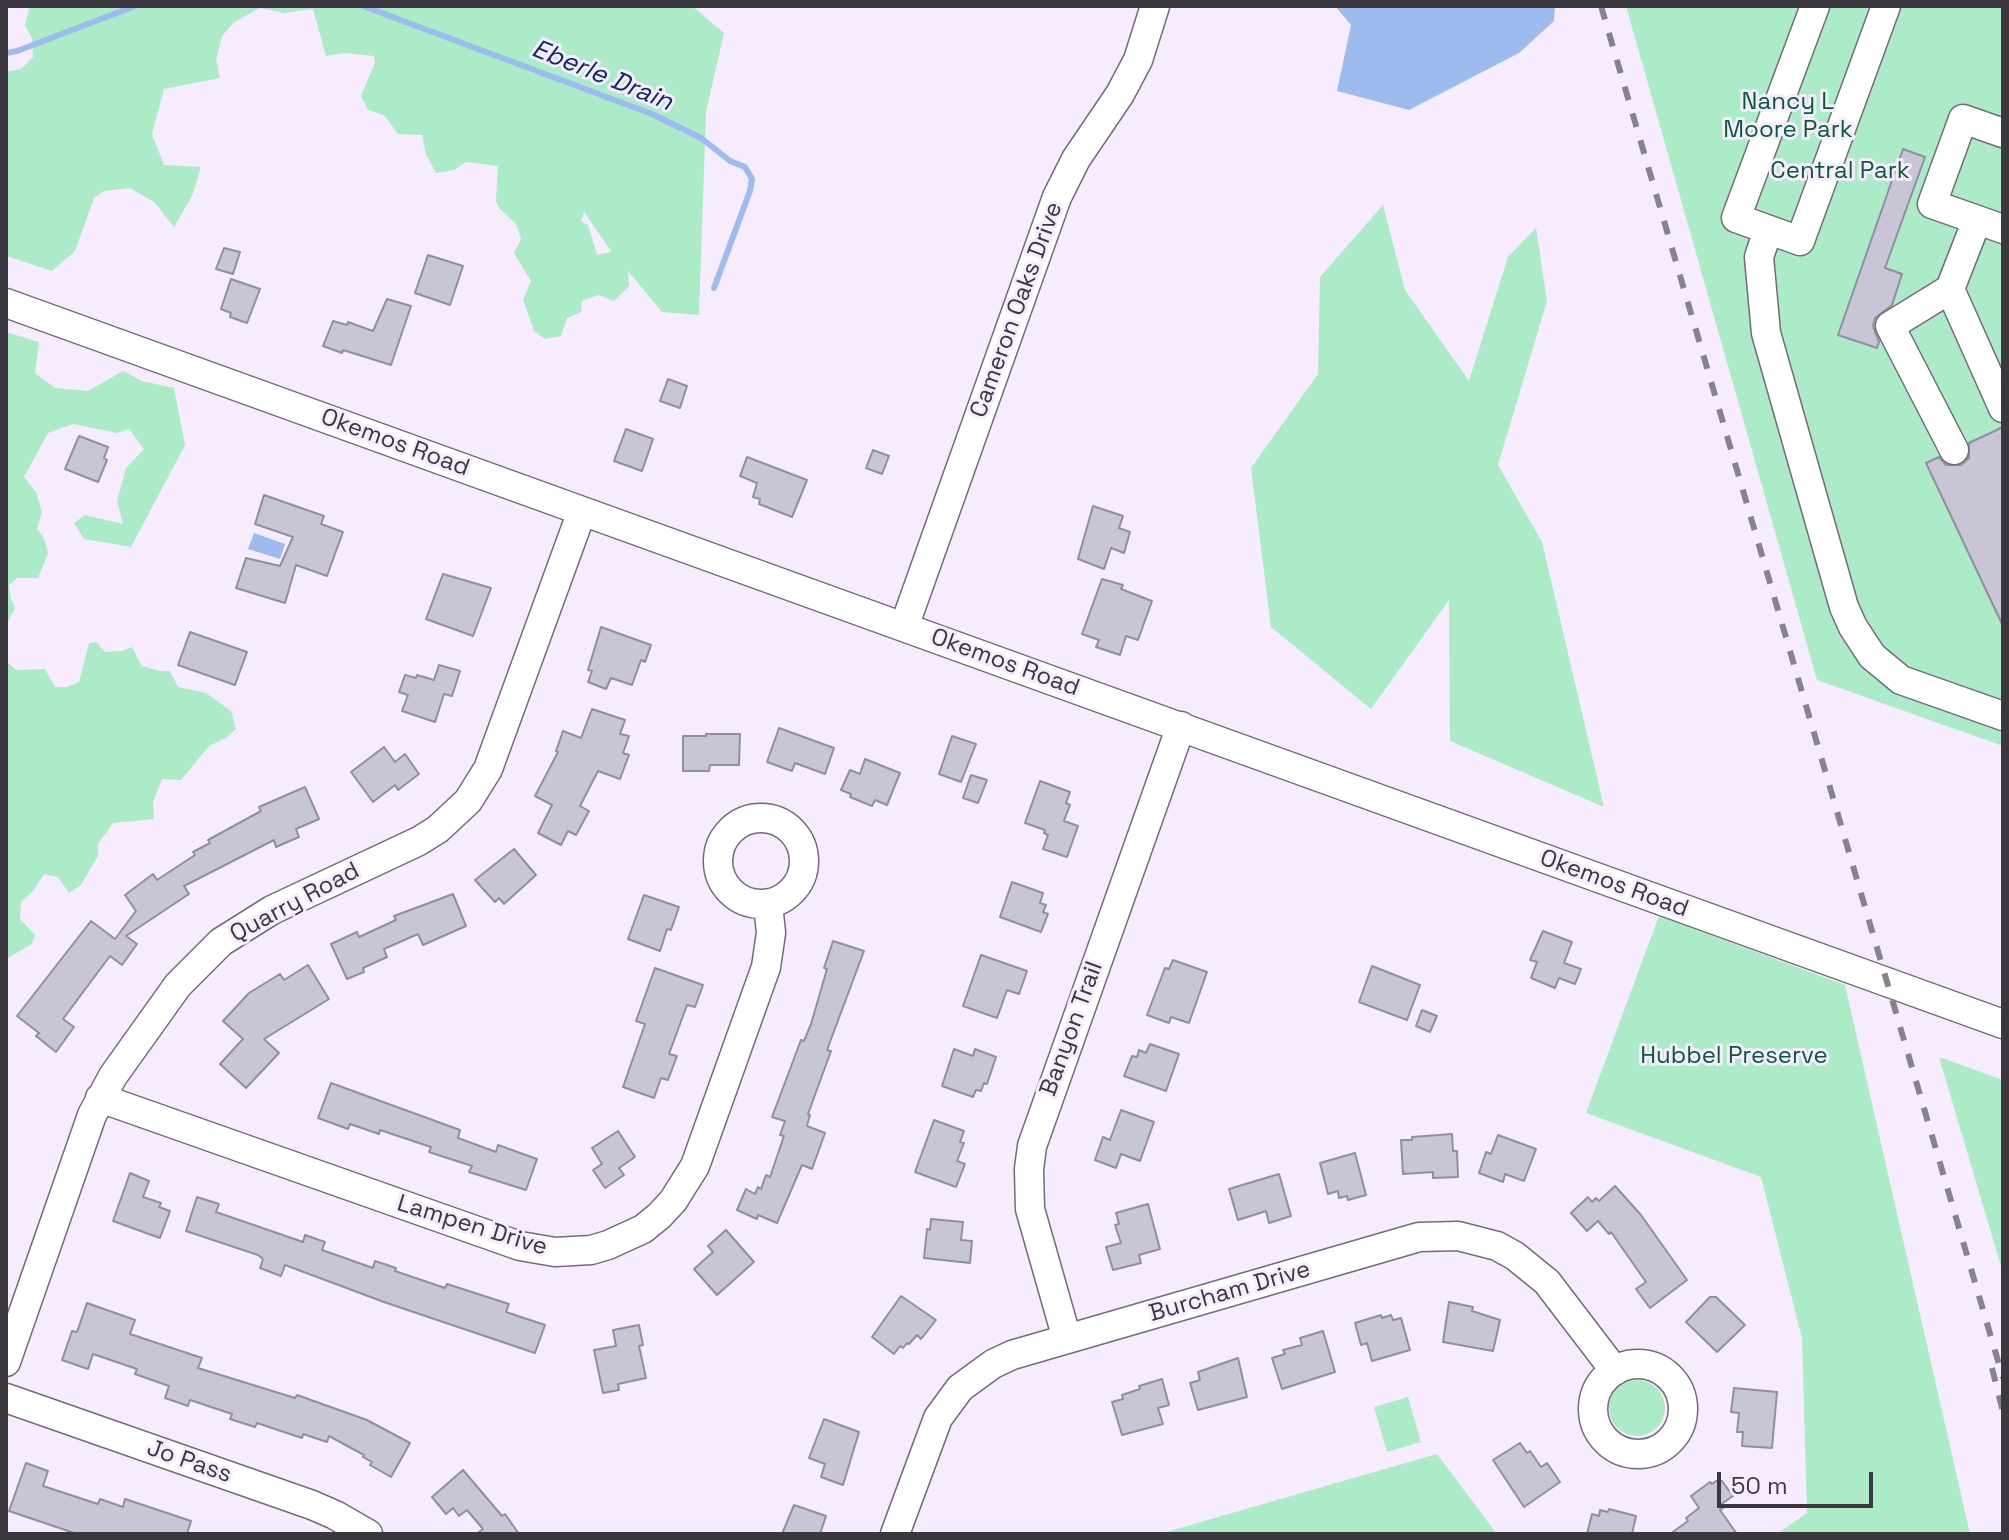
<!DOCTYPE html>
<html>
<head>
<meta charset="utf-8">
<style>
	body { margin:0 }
	#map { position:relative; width:2009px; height:1540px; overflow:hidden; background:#f6ecfd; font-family:"Space Grotesk",sans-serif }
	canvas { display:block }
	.frame { position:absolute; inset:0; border:8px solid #3b373e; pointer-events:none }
	.scale { position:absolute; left:1717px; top:1472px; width:156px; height:36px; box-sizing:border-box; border:4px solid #3b373e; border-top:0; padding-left:10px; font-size:24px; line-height:28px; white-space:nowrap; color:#3b373e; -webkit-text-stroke:6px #f6ecfd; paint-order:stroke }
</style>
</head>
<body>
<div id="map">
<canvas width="2009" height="1540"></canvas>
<div class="frame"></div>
<div class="scale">50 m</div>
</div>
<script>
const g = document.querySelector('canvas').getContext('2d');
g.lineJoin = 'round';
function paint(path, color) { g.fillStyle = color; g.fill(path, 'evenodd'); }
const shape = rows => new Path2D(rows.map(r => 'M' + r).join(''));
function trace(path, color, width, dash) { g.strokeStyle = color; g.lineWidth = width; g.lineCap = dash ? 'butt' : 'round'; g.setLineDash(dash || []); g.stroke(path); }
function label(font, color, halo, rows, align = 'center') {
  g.font = font + ' "Space Grotesk",sans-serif'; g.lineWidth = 6; g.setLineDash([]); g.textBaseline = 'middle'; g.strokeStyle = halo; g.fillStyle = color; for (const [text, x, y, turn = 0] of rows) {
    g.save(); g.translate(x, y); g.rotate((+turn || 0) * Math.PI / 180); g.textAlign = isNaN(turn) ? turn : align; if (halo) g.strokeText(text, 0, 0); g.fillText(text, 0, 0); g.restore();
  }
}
paint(shape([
	[30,6,692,6,724,33,706,112,699,315,662,312,628,271,629,286,614,301,599,295,582,301,581,312,567,318,561,336,545,339,534,331,523,300,531,281,514,253,521,239,516,224,500,209,496,201,498,166,466,162,454,170,436,173,426,154,422,135,398,134,384,115,368,110,361,96,375,63,374,56,345,53,326,56,313,9,284,13,260,8,234,22,222,36,216,59,220,78,164,89,152,134,164,165,201,167,192,196,174,227,154,202,130,188,104,191,94,198,75,251,52,271,6,256,6,72,21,69,33,57,32,38,25,25],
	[584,212,611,251,611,252,597,255,588,225,581,221],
	[1626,6,2003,6,2003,746,1817,680],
	[1383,205,1405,290,1469,381,1508,257,1536,228,1547,301,1498,465,1542,542,1604,807,1450,741,1449,600,1371,709,1271,627,1251,468,1318,374,1320,277],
	[6,332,39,342,35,373,55,388,88,391,123,371,142,381,174,388,185,445,131,547,84,539,74,523,85,515,123,524,117,501,126,468,144,449,129,429,117,433,73,424,48,433,24,477,36,492,42,512,37,529,44,538,48,553,38,578,17,578,9,585,11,599,15,608,6,626],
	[96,642,105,652,122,651,132,647,142,666,161,671,170,671,178,687,206,693,231,711,236,729,226,738,209,746,181,780,162,779,153,802,154,819,113,823,98,844,98,856,81,885,69,893,58,877,44,874,33,891,21,902,20,919,35,935,32,944,6,959,6,661,16,670,45,669,55,687,67,687,79,682,89,643],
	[1659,916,1845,985,1970,1534,1777,1534,1807,1513,1802,1338,1761,1177,1586,1113],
	[1939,1057,2003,1080,2003,1273],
	'1609 1408a28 28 0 1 1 56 0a28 28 0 1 1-56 0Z',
	[1408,1397,1421,1442,1387,1452,1374,1407],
	[1437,1454,1497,1534,1159,1534]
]), '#abebc7');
paint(shape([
	[1335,6,1555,6,1554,21,1519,53,1409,110,1337,91,1351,25],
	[254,533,285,544,280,559,248,549]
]), '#9ebbf0');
trace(shape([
	[363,6,652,114,701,138,730,161,745,167,752,179,750,191,714,288],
	[6,53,17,51,135,6]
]), '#9ebbf0', 6);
const building = shape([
	[1903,149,1925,157,1885,268,1902,274,1892,305,1875,318,1873,326,1879,342,1877,348,1838,335,1903,149],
	[224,248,240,252,233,274,216,269,224,248],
	[428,255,463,266,450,305,415,293,428,255],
	[231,279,260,289,247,323,230,317,231,313,221,309,231,279],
	[387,299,411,306,391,365,343,350,342,353,323,346,333,321,347,325,348,322,373,331,387,299],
	[668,379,687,386,680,408,660,401,668,379],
	[2003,427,2003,626,1926,463,1939,457,1946,465,1961,465,1969,458,1969,443,2003,427],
	[626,429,653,439,642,471,614,461,626,429],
	[79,436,108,447,104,458,107,460,98,482,65,469,79,436],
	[873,450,889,456,882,474,866,468,873,450],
	[747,457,807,480,792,517,759,504,760,499,753,497,757,483,740,476,747,457],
	[264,495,324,516,321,524,343,532,327,576,296,565,285,603,236,588,246,558,280,566,293,537,255,524,264,495],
	[1093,506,1123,516,1119,528,1130,532,1124,553,1111,548,1104,569,1078,559,1093,506],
	[443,574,491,588,473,636,426,619,443,574],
	[1102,579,1123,585,1121,589,1152,601,1138,640,1126,636,1120,655,1096,647,1099,640,1082,634,1102,579],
	[601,627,651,645,645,662,641,660,632,685,611,678,606,689,588,682,592,671,588,670,601,627],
	[190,632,247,652,235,685,178,665,190,632],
	[439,665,460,671,452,696,444,694,435,722,402,711,408,695,399,692,405,675,416,678,417,675,434,680,439,665],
	[592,709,625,720,620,734,629,736,623,753,629,755,620,779,598,771,580,806,589,811,576,835,568,831,561,845,538,833,552,805,535,796,558,752,556,751,563,731,581,738,592,709],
	[779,728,834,748,825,774,795,763,792,771,767,762,779,728],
	[706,734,740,734,739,765,710,765,709,771,683,771,683,736,706,736,706,734],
	[952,736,976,744,961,782,939,774,952,736],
	[384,747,395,762,405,754,419,774,398,790,395,785,373,802,351,772,384,747],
	[865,759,900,773,887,805,875,800,872,806,850,797,851,794,841,790,850,770,860,774,865,759],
	[971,775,987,780,978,803,963,798,971,775],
	[1040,781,1070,792,1066,803,1070,805,1064,821,1078,826,1067,857,1043,849,1048,835,1044,833,1045,830,1025,823,1040,781],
	[305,787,319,819,296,829,299,837,276,847,274,840,184,886,189,894,126,936,137,944,122,965,110,956,63,1019,74,1027,56,1052,36,1036,39,1033,17,1016,91,921,115,939,136,911,125,895,153,874,157,880,195,855,193,852,210,843,208,840,261,811,259,807,305,787],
	[514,849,536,875,504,904,499,898,495,902,475,880,514,849],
	[1012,882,1043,893,1040,903,1046,905,1043,912,1048,914,1041,932,1000,917,1012,882],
	[453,894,466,926,423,945,418,934,384,949,387,957,363,968,364,972,347,979,331,944,357,932,359,937,396,920,394,916,453,894],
	[644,895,679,907,671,930,667,929,660,951,628,939,644,895],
	[1543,931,1572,942,1564,963,1581,969,1575,984,1559,978,1555,988,1531,978,1537,962,1530,960,1543,931],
	[833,941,864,951,827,1050,831,1051,808,1114,810,1115,807,1126,825,1133,812,1169,802,1165,777,1223,758,1215,757,1219,737,1210,746,1189,755,1194,758,1187,761,1189,766,1175,770,1177,784,1136,780,1135,785,1121,772,1117,801,1040,804,1041,811,1024,827,969,824,968,833,941],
	[981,955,1027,971,1019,994,1007,990,997,1018,963,1006,981,955],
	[1173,960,1207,972,1189,1023,1171,1017,1169,1023,1147,1015,1165,968,1169,969,1173,960],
	[308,965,329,999,264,1039,279,1053,246,1088,220,1064,243,1039,223,1021,249,993,280,974,284,980,308,965],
	[1372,966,1420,985,1407,1020,1359,1002,1372,966],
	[655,968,703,985,695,1007,687,1005,669,1054,677,1056,668,1080,661,1078,654,1098,623,1087,645,1024,636,1021,655,968],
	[1422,1010,1437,1016,1430,1032,1416,1026,1422,1010],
	[1150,1044,1179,1054,1166,1091,1124,1076,1132,1056,1137,1057,1139,1050,1146,1053,1150,1044],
	[954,1049,973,1056,975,1049,996,1057,987,1084,984,1083,981,1091,976,1090,973,1097,942,1086,954,1049],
	[331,1083,460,1130,458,1138,496,1152,498,1145,537,1159,526,1190,469,1172,472,1166,429,1152,431,1147,380,1130,379,1134,350,1124,348,1129,318,1118,331,1083],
	[1121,1110,1154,1122,1140,1161,1121,1154,1116,1168,1095,1160,1103,1137,1110,1140,1121,1110],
	[934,1120,964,1131,960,1142,964,1143,957,1161,965,1164,956,1187,915,1172,934,1120],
	[618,1131,635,1157,619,1168,624,1175,605,1188,593,1170,602,1164,592,1148,618,1131],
	[1452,1134,1453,1151,1457,1151,1458,1177,1433,1178,1433,1172,1403,1174,1401,1140,1412,1140,1412,1137,1452,1134],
	[1498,1135,1536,1149,1524,1181,1505,1174,1503,1182,1479,1173,1486,1152,1491,1154,1498,1135],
	[1355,1153,1366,1195,1348,1200,1347,1196,1339,1198,1338,1191,1328,1194,1320,1163,1355,1153],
	[130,1173,149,1181,143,1197,161,1203,159,1207,170,1211,160,1238,113,1221,130,1173],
	[1279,1174,1291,1216,1269,1223,1266,1211,1238,1220,1229,1189,1279,1174],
	[1615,1186,1641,1215,1687,1280,1650,1308,1636,1289,1646,1282,1611,1232,1609,1234,1598,1221,1587,1231,1571,1213,1588,1197,1592,1202,1596,1198,1599,1201,1615,1186],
	[197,1197,219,1204,216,1212,303,1242,305,1235,325,1242,322,1250,373,1268,375,1261,396,1268,395,1271,445,1288,447,1284,509,1304,506,1312,545,1325,535,1353,384,1302,285,1265,281,1276,260,1268,263,1259,258,1255,186,1231,197,1197],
	[1148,1204,1160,1249,1139,1255,1141,1263,1113,1270,1106,1247,1121,1243,1115,1225,1119,1224,1116,1213,1148,1204],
	[931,1219,963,1222,961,1240,972,1241,970,1263,924,1258,927,1229,930,1230,931,1219],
	[726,1230,754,1262,717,1295,694,1269,713,1252,708,1246,726,1230],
	[901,1296,936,1320,921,1339,917,1335,909,1344,907,1343,903,1348,900,1346,894,1354,872,1337,901,1296],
	[1710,1297,1716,1297,1745,1325,1717,1352,1686,1322,1710,1297],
	[1449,1302,1473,1307,1472,1311,1500,1320,1493,1351,1443,1342,1449,1302],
	[87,1303,135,1320,130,1334,202,1358,198,1368,295,1398,297,1395,367,1420,410,1443,391,1477,370,1465,372,1462,363,1457,364,1455,329,1436,327,1442,303,1434,302,1438,257,1423,255,1427,230,1419,232,1414,190,1400,188,1406,165,1398,169,1386,135,1374,137,1369,93,1354,88,1369,62,1360,72,1331,77,1332,87,1303],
	[1381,1315,1382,1318,1391,1315,1393,1320,1401,1318,1410,1350,1372,1361,1367,1343,1361,1345,1355,1323,1381,1315],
	[639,1325,643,1345,639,1346,646,1378,618,1384,619,1390,603,1393,594,1350,616,1346,613,1330,639,1325],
	[1323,1331,1335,1372,1282,1389,1272,1358,1285,1354,1283,1350,1302,1345,1300,1338,1323,1331],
	[1238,1358,1247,1397,1198,1410,1190,1383,1200,1380,1198,1372,1238,1358],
	[1162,1379,1169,1405,1158,1408,1163,1424,1122,1435,1112,1402,1123,1399,1122,1395,1140,1389,1139,1386,1162,1379],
	[1734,1388,1777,1392,1772,1448,1742,1446,1743,1432,1737,1432,1739,1413,1731,1412,1734,1388],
	[824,1419,859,1432,843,1485,821,1477,825,1464,809,1458,824,1419],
	[1520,1443,1527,1453,1530,1451,1541,1467,1547,1463,1560,1482,1524,1507,1493,1460,1520,1443],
	[26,1463,48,1471,43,1486,98,1504,100,1499,123,1507,125,1499,191,1521,187,1534,77,1534,9,1511,26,1463],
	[463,1470,502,1516,505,1514,519,1534,476,1534,483,1529,467,1510,459,1516,453,1508,446,1514,432,1497,463,1470],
	[1716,1481,1722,1481,1733,1496,1720,1505,1723,1508,1720,1510,1737,1534,1670,1534,1688,1521,1686,1518,1699,1508,1691,1496,1710,1482,1712,1484,1716,1481],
	[794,1505,826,1516,820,1534,782,1534,794,1505],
	[1609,1509,1636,1516,1632,1534,1587,1534,1592,1514,1599,1516,1600,1510,1608,1512,1609,1509]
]);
paint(building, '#c8c5d7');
trace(building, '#918e9f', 2);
const minor = shape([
	[1815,6,1736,218,1800,241,1886,6],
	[2003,133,1963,119,1932,204,2003,229],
	[1768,230,1759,257,1766,333,1844,607,1853,627,1872,656,1901,680,2003,716],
	[1950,289,1977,220],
	[6,303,2003,1024],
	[1954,450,1890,326,1950,289,2003,408],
	[904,627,1057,197,1076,159,1120,94,1138,60,1155,6],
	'718 861a43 43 0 1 1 86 0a43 43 0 1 1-86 0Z',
	[100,1098,520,1246,555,1252,591,1250,608,1245,643,1229,659,1216,673,1201,695,1166,766,967,771,933,768,904],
	[1067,1339,1030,1209,1029,1169,1032,1146,1181,726],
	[6,1362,92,1115,113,1076,178,985,221,942,272,910,419,841,438,829,468,801,488,769,582,511],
	'1593 1409a45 45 0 1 1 90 0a45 45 0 1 1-90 0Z',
	[6,1398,312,1505,335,1515,368,1534],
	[895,1534,938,1418,960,1388,993,1364,1012,1355,1419,1237,1458,1236,1497,1246,1515,1256,1547,1282,1615,1371]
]);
trace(minor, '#746b7a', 31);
trace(minor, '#fff', 28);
trace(shape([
	[1601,6,2003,1378],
	[1992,1368,2003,1412]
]), '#88828d', 6, [14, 14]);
label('24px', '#095a39', '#f6ecfd', [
	["Nancy L",1788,102],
	["Moore Park",1788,130],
	["Central Park",1840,171],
	["Hubbel Preserve",1734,1056]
]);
label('24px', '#3b373e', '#f6ecfd', [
	["Cameron Oaks Drive",1017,310,-70],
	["Okemos Road",395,443,20],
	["Okemos Road",1005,663,20],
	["Okemos Road",1614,884,20],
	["Quarry Road",295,903,-28],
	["Banyon Trail",1072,1029,-70],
	["Lampen Drive",472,1226,17],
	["Burcham Drive",1230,1292,-16],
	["Jo Pass",189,1462,19]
]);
label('italic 26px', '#0e2a67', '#f6ecfd', [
	["Eberle Drain",602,76,22]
]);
</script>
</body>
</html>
